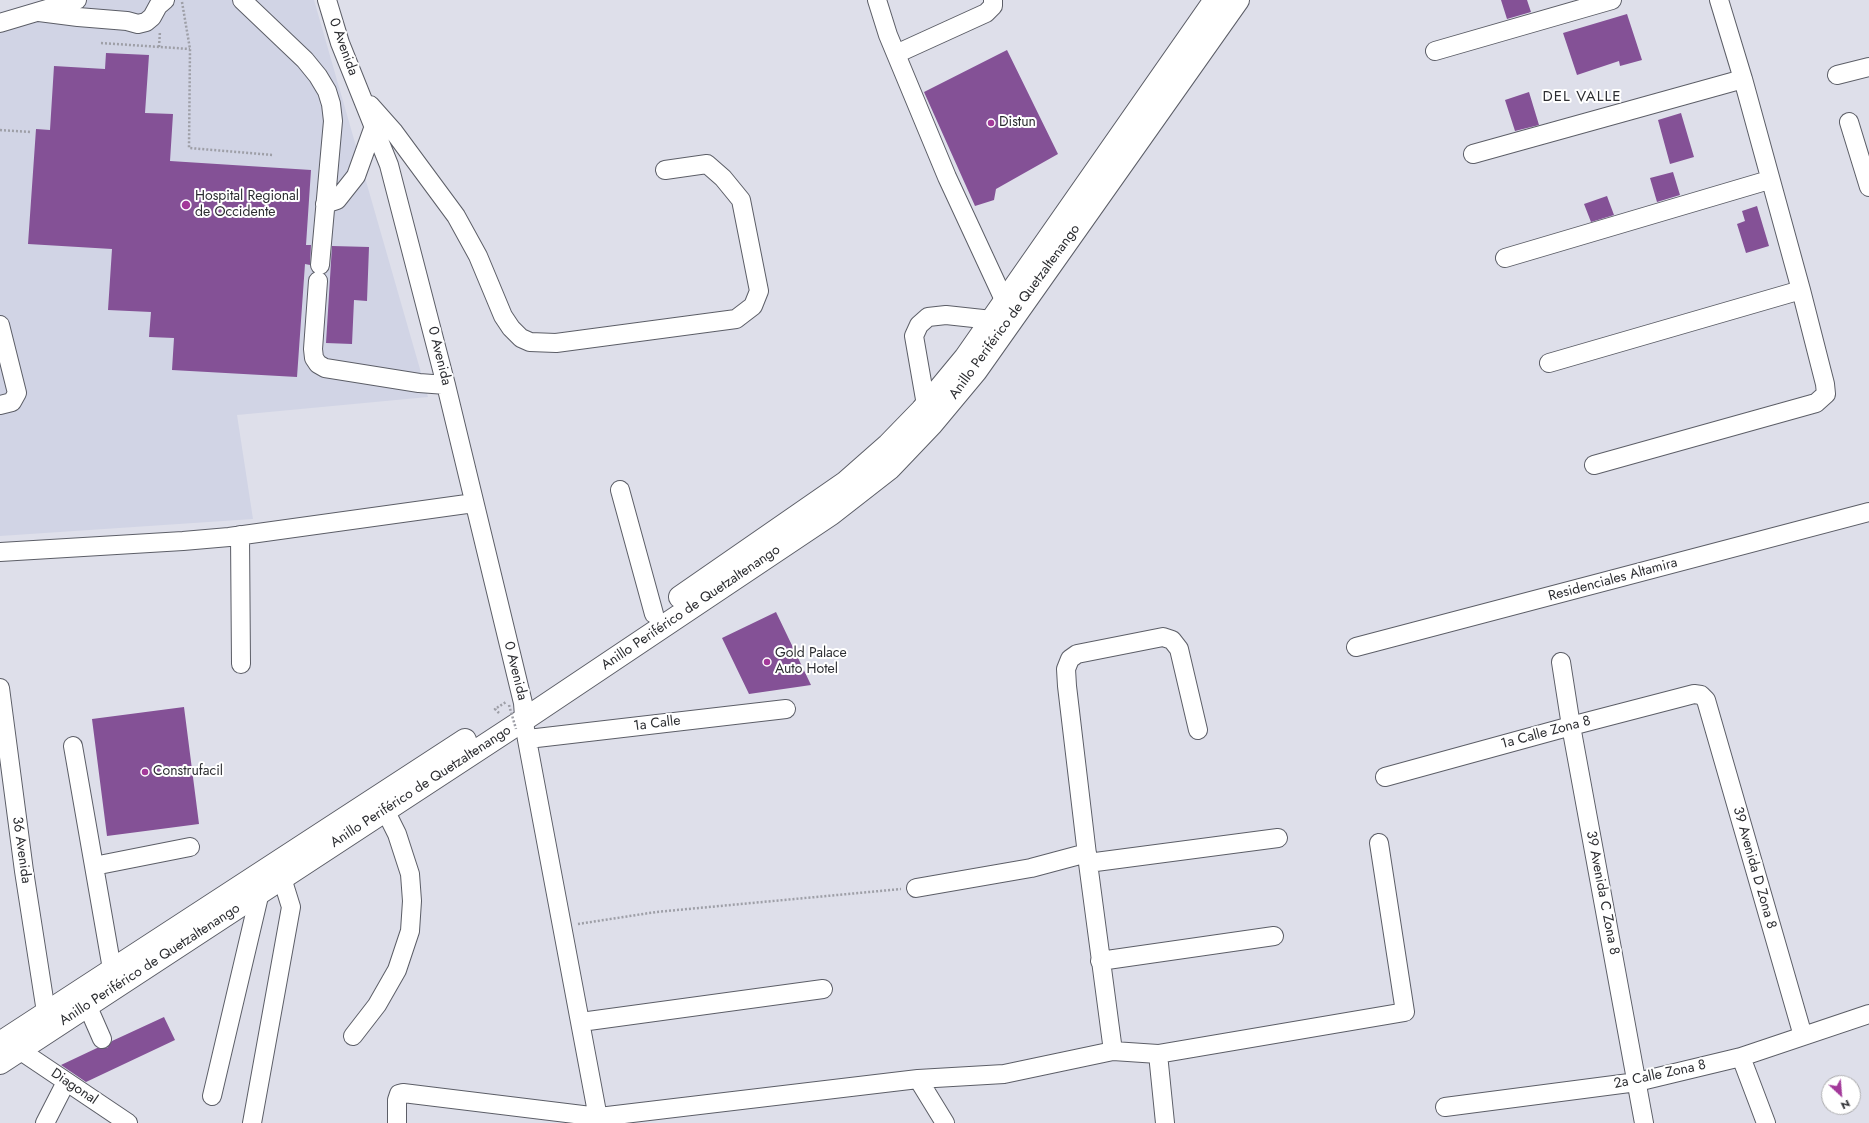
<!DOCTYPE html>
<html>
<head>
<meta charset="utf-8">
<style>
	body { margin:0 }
	#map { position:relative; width:1869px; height:1123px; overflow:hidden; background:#dedfea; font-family:Jost,sans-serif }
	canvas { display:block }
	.north { position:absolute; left:1821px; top:1075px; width:40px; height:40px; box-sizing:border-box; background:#fff; border:1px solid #ababad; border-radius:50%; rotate:154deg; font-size:11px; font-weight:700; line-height:16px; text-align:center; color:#2c2d31 }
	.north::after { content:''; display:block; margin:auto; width:14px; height:18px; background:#a3399a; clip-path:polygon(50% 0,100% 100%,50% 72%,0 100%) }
</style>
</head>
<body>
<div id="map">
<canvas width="1869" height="1123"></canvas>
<div class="north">N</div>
</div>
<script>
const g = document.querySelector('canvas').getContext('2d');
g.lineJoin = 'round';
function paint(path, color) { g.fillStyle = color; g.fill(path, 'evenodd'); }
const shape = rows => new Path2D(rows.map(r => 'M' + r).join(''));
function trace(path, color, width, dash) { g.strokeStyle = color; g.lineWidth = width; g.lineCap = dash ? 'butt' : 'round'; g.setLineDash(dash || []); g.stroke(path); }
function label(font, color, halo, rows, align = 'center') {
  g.font = font + ' Jost,sans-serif'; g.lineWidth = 4; g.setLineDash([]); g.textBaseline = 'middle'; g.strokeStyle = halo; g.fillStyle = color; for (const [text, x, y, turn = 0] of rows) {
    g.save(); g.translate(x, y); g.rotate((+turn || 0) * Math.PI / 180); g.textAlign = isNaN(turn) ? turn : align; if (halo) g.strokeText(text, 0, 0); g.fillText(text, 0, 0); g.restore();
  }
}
paint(shape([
	[43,0,314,0,428,397,237,415,253,519,0,536,0,12]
]), '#d1d4e5');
paint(shape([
	[1501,0,1527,0,1531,12,1507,19],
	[1627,14,1642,60,1620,66,1619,61,1577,75,1563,33],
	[1007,50,1058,154,996,189,994,200,975,206,924,92],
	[106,53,149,55,145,113,173,114,170,161,311,170,306,245,311,245,310,265,305,264,297,377,172,370,174,338,149,337,151,312,108,310,112,249,28,244,36,129,50,130,54,66,105,69],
	[1529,92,1539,125,1515,131,1505,100],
	[1681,113,1694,157,1670,164,1658,120],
	[1673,172,1680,195,1657,202,1650,178],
	[1607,196,1614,215,1591,222,1584,204],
	[1757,206,1769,246,1746,253,1737,224,1745,221,1742,211],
	[332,246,369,247,367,301,354,300,352,344,326,343],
	[776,612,811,685,749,694,722,638],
	[184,707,199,824,107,836,92,719],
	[164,1017,175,1040,86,1082,61,1065,97,1048,107,1048,112,1041]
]), '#845196');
const minor = shape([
	[242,0,305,60,318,76,327,91,331,104,333,121,331,143,320,265],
	[327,0,340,43,389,165,446,385,523,703,525,729,599,1123],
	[877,0,888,35,947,177,1005,302],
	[39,12,78,17,127,21,138,24,146,22,152,17,158,6,165,0],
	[0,23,77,0],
	[1435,51,1612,0],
	[896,54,986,13,993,6,993,0],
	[1837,75,1869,67],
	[370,105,394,132,456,216,478,256,503,316,511,328,521,338,530,342,556,343,736,319,753,306,759,291,741,200,723,178,707,164,665,170],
	[1849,122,1869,187],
	[1473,154,1743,79],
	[325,204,337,200,356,176,374,126],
	[1505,258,1769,180],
	[318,281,313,349,314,358,318,364,325,368,419,383,446,385],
	[0,325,17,393,12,402,0,405],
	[1549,363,1801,290],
	[926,405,914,336,919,325,928,317,946,315,992,320],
	[1594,465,1816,403,1826,394,1825,384,1801,290,1743,79,1719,0],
	[620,490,654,614],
	[240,535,241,664],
	[0,552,183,541,229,537,474,503],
	[1356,647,1869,512],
	[1561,662,1571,726,1644,1123],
	[0,688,24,871,46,1012],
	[528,739,786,709],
	[73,746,94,866],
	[1385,777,1571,726,1694,694,1701,695,1706,700,1803,1036],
	[1088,863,1278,838],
	[916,888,1031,868,1087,853],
	[1100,961,1274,936],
	[112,969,94,866,190,847],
	[88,1007,102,1039],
	[581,1022,823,989],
	[353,1036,377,1005,397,970,410,931,412,901,410,874,397,834,385,810],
	[9,1043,128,1123],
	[1113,1051,1088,863,1067,686,1066,669,1070,659,1077,654,1163,637,1172,640,1179,649,1198,730],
	[1158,1054,1165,1123],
	[1741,1057,1766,1123],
	[918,1079,945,1123],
	[212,1096,260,892],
	[1445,1107,1637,1082,1741,1057,1869,1014],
	[45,1123,66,1082],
	[252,1123,291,907,282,878],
	[397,1123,397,1100,399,1094,403,1093,599,1117,918,1079,1004,1074,1113,1051,1158,1054,1405,1012,1379,843]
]);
const highway = shape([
	[680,597,846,482,888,445,922,410,965,358,1215,0],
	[0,1043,465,740],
	[0,1063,525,719,831,514,890,468,931,425,976,371,1238,0]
]);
trace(minor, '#5c5e67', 20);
trace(highway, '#5c5e67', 24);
trace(shape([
	[182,2,190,49,189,148,273,155],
	[101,43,190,49],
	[159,47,160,31],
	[0,130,31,132],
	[499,713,495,709,506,702],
	[578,924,656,912,901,889]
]), '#9e9fa7', 2.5, [2, 2]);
trace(minor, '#fff', 18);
trace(highway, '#fff', 22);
trace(shape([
	[509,705,516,729]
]), '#9e9fa7', 2.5, [2, 2]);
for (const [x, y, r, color] of [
	[991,123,4,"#a3399a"],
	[186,205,5,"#a3399a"],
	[767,662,4,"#a3399a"],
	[145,772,4,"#a3399a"]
]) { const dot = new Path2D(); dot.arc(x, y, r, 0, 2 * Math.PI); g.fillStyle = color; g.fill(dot); trace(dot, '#fff', 1.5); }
label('14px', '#2c2d31', '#fff', [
	["0 Avenida",343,47,70],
	["Anillo Periférico de Quetzaltenango",1015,312,-54],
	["0 Avenida",439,356,76],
	["Residenciales Altamira",1613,580,-15],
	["Anillo Periférico de Quetzaltenango",691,608,-34],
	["0 Avenida",515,671,76],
	["1a Calle",657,724,-7],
	["1a Calle Zona 8",1546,733,-15],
	["Anillo Periférico de Quetzaltenango",421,787,-33],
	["36 Avenida",21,850,82],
	["39 Avenida D Zona 8",1754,868,74],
	["39 Avenida C Zona 8",1602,893,79],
	["Anillo Periférico de Quetzaltenango",150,965,-33],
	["2a Calle Zona 8",1660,1075,-12],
	["Diagonal",74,1087,34]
]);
label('14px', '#2c2d31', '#fff', [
	["Distun",999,123],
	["Hospital Regional",195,197],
	["de Occidente",195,213],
	["Gold Palace",775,654],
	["Auto Hotel",775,670],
	["Construfacil",153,772]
], 'left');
g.letterSpacing = '1px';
label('15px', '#2c2d31', '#fff', [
	["DEL VALLE",1582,97]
]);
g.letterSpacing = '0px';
</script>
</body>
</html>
